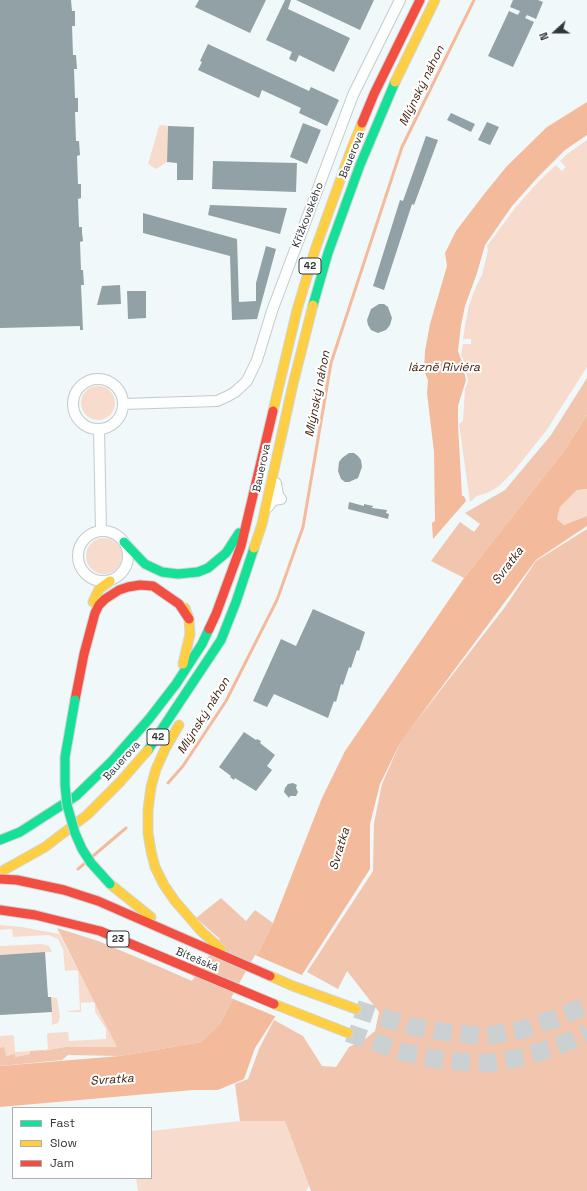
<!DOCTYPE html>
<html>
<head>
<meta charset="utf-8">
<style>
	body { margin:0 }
	#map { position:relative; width:587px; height:1191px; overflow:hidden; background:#f1f8fa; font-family:"Space Grotesk",sans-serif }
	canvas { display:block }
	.legend { position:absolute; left:12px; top:1107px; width:140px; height:72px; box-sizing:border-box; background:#fff; border:1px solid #adafb0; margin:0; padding:5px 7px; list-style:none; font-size:12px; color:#313739 }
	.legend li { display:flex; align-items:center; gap:8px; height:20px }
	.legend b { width:20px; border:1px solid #adafb0 }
	.north { position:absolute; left:535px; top:12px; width:40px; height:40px; -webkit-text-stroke:3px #fff; paint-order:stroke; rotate:249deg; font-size:11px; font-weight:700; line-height:16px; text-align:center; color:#313739 }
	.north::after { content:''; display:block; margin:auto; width:14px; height:18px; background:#313739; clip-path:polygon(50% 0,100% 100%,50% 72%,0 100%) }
</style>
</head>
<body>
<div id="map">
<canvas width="587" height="1191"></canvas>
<ul class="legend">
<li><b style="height:5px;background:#16e098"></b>Fast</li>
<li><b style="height:5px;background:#ffcf43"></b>Slow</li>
<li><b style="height:5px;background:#f24e42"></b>Jam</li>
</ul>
<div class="north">N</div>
</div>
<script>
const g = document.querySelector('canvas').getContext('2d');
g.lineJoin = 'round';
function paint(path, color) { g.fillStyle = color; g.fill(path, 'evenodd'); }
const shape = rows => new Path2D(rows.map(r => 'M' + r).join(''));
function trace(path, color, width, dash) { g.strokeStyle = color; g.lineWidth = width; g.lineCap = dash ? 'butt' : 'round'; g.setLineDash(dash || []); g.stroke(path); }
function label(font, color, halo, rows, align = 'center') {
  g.font = font + ' "Space Grotesk",sans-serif'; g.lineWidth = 4; g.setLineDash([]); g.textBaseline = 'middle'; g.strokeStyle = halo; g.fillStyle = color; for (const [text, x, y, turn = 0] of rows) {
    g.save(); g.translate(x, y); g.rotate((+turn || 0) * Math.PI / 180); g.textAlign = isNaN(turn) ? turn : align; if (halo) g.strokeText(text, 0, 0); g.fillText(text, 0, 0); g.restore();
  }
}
paint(shape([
	[162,125,168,126,167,162,156,169,148,164,159,126],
	[587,140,587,367,546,431,514,471,498,487,487,493,477,496,470,502,459,424,463,421,465,389,468,381,464,361,461,355,463,344,471,344,471,339,463,339,465,326,469,305,475,289,482,275,488,250,487,246,515,208,539,181,556,165,562,171,566,167,560,161,567,154],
	'81 403a17 17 0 1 1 34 0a17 17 0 1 1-34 0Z',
	[587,489,587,516,564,525,557,519,560,507,577,490],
	'86 556a18 18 0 1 1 36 0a18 18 0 1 1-36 0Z',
	[0,925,22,927,59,934,107,1025,117,1047,65,1047,44,1051,44,1050,48,1049,47,1035,48,1033,68,1032,69,1041,106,1039,106,1029,95,1012,95,1002,81,1003,81,1012,68,1012,67,1011,80,1010,78,970,65,971,63,949,58,939,48,935,13,937,12,929,0,930],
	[42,944,49,946,52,952,0,955,0,946],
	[51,997,57,998,60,1017,58,1023,52,1025],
	[12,1035,14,1036,15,1052,30,1051,30,1054,15,1057,15,1055,6,1056,0,1048,0,1036],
	[240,1121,285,1121,309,1186,306,1191,138,1191,136,1178,151,1178,151,1131]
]), '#f7dccd');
paint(shape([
	[587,378,587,415,564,451,464,578,431,561,460,522,474,532,480,524,465,513,505,490,551,435],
	[587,529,587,1191,311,1191,285,1121,240,1121,235,1084,248,1079,259,1049,274,1020,303,1036,322,1066,336,1067,349,1047,364,1040,375,1031,379,1012,347,971,338,989,307,972,373,871,374,823,382,784,401,741,505,607,536,561],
	[221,898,246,921,255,910,273,923,257,955,219,1025,201,1042,120,1056,68,1055,62,1060,0,1066,0,1048,4,1047,6,1056,15,1054,15,1057,30,1054,30,1051,44,1050,44,1051,65,1047,117,1047,57,928,98,941,160,967,192,981,220,939,196,918]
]), '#f1c5ae');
paint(shape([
	[587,102,587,135,565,150,538,177,512,206,485,245,477,273,465,306,461,325,458,351,462,362,466,380,458,406,458,425,462,496,464,496,466,501,433,539,432,523,435,521,434,452,427,393,428,380,424,371,425,351,430,324,447,266,445,253,456,231,485,193,507,166,547,127],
	[587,415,587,489,577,490,560,507,557,519,564,525,587,516,587,526,536,560,400,743,380,784,370,824,370,869,255,1048,244,1079,218,1090,193,1090,0,1107,0,1066,120,1056,201,1042,219,1025,257,955,273,923,322,798,345,751,464,578,564,451]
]), '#f3ba9c');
paint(shape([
	[255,955,304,976,277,1017,231,998]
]), '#f1f8fa');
trace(shape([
	[168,783,183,766,226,701,277,600,303,527,331,363,402,147,474,0],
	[93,856,126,828],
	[78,869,84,864]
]), '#f3ba9c', 3);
paint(shape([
	[0,0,71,0,72,11,75,11,75,26,72,26,73,55,76,55,77,69,74,69,75,98,78,98,78,112,75,112,76,141,79,141,80,155,77,156,78,184,81,184,81,198,78,199,79,227,82,227,82,232,83,241,80,242,81,270,83,270,84,285,81,285,83,330,80,330,80,326,0,328],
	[199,0,266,0,250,33,195,7],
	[285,0,291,0,288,9,350,38,334,72,299,55,296,62,289,59,292,52,266,40],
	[296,0,374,0,360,30],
	[513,0,538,0,543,2,536,19,527,15,525,18,534,22,513,67,488,56,509,11,518,15,520,11,510,7],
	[208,44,309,91,311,87,339,100,327,126,299,113,301,108,262,90,259,98,198,70,202,62,200,61],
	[451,113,475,124,471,132,447,120],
	[487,122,499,127,490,145,478,140],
	[303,123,321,130,307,164,290,157],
	[168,126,194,127,193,180,177,180,177,163,167,162],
	[426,136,438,140,414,205,412,204,384,290,373,286,400,200,403,201],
	[213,161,297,163,296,192,212,189],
	[210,205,287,208,280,234,208,215],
	[143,213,237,239,239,302,256,301,256,283,266,246,276,249,257,319,232,320,230,256,143,233],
	[120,285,121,304,97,305,102,286],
	[127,291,146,291,146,318,128,319],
	[379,304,384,304,388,307,392,318,390,325,386,330,378,333,371,330,368,325,367,320,371,309],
	[349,453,354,453,358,456,361,460,362,467,358,478,349,482,345,482,341,479,338,471,339,462,342,458],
	[349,502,364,506,364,504,373,506,372,508,387,510,386,513,389,514,388,519,348,509],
	[313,609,365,632,359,651,357,650,351,668,349,667,343,685,341,684,336,702,334,701,328,718,274,694,267,707,253,701,281,639,296,646],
	[244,732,256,740,257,739,261,741,260,743,275,755,267,766,272,770,256,791,235,778,234,780,230,777,231,776,219,767],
	[288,784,293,783,297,785,296,788,298,792,296,796,290,796,289,798,284,792,285,788],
	[45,952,48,997,51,997,52,1012,0,1015,0,955]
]), '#91a1a5');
trace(shape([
	[356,1009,409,1026,450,1033,485,1036,521,1030,557,1018,587,1005],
	[348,1033,403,1052,445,1061,488,1063,524,1057,562,1044,587,1033]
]), '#cbd1d3', 18, [18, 9]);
const street = shape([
	'73 404a25 25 0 1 1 50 0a25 25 0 1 1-50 0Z',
	[123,404,217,401,228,396,235,392,247,381,257,360,272,311,353,95,400,0],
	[99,429,101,531],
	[268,507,273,500,281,499,278,495,276,483],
	'78 556a25 25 0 1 1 50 0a25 25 0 1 1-50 0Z'
]);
const fast = shape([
	[313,305,328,253,360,165,395,82],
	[124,542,145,564,162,572,178,574,198,572,208,568,226,553,239,533],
	[148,750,221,640,236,602,254,548],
	[0,840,20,832,76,796,112,761,149,719,176,684,202,644,209,629]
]);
const slow = shape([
	[395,82,435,0],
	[273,411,297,310,315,250,351,150,362,123],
	[254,548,262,524,293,384,313,305],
	[93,602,99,589,110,581],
	[183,664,190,634,189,619,185,608],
	[179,725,165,749,156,769,151,787,148,810,148,833,151,851,155,867,164,885,175,901,201,931,221,949],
	[4,870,45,847,87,815,120,782,148,750],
	[110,884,151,917],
	[270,976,293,986,356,1009],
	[274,1004,348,1033]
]);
const jam = shape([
	[362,123,374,94,420,0],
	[209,629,216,614,241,546,273,411],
	[75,700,84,654,95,613,99,605,105,599,119,590,128,587,140,585,153,586,179,604,189,619],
	[0,879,17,880,64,890,98,901,270,976],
	[0,910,35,915,100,931,274,1004]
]);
trace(street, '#c4cacc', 12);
trace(fast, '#d1d5d6', 11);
trace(slow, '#d1d5d6', 11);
trace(jam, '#d1d5d6', 11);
trace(street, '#fdfefe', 10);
trace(fast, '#16e098', 9);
trace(slow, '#ffcf43', 9);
trace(jam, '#f24e42', 9);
const fastBridge = shape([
	[75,700,65,757,65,785,67,805,75,833,82,849,91,863,110,884]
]);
trace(fastBridge, '#d1d5d6', 11, []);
trace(fastBridge, '#16e098', 9);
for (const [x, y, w] of [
	[310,266,22],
	[158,737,22],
	[118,939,22]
]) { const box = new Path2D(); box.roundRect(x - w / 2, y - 8, w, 16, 3); g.fillStyle = '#fff'; g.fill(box); trace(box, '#313739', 1); }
label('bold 10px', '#313739', null, [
	["42",310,266],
	["42",158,737],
	["23",118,939]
]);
label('11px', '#313739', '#fff', [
	["Bauerova",352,155,-68],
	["Křížkovského",308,215,-69],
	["Bauerova",262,468,-78],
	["Bauerova",122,761,-48],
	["Bítešská",197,960,23]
]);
label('italic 12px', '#41200d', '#fff', [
	["Mlýnský náhon",422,86,-64],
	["lázně Riviéra",444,368],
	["Mlýnský náhon",318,394,-79],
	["Svratka",508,566,-53],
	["Mlýnský náhon",204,716,-58],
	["Svratka",340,849,-73],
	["Svratka",112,1080,-4]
]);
</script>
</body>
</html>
